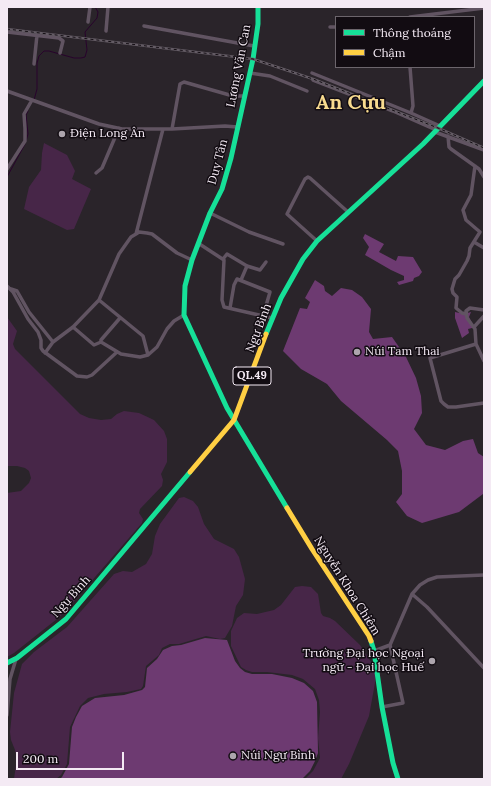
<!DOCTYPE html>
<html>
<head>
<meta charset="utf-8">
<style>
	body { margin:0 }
	#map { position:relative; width:491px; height:786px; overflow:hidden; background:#2a242a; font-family:Lora,serif }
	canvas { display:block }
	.frame { position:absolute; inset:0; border:8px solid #f4eaf4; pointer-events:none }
	.legend { position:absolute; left:335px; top:16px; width:140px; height:52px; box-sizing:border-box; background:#120c12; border:1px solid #6c656c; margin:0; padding:5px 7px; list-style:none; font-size:12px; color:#f4eaf4 }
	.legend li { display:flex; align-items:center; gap:8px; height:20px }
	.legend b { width:20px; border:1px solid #6c656c }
	.scale { position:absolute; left:16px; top:752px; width:108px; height:18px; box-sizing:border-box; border:2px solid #f4eaf4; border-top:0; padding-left:5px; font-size:12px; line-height:14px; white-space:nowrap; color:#f4eaf4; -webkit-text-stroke:3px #120c12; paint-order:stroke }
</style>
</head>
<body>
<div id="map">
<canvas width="491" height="786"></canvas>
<div class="frame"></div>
<ul class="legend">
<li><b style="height:5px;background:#16e098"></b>Thông thoáng</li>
<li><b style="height:5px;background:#ffcf43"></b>Chậm</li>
</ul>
<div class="scale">200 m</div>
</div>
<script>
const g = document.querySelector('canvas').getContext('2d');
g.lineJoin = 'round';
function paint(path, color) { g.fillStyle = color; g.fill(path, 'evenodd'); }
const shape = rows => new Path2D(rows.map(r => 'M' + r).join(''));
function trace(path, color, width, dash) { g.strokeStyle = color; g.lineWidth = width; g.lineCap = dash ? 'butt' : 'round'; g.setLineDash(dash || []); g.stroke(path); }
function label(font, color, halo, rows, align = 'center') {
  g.font = font + ' Lora,serif'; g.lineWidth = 3; g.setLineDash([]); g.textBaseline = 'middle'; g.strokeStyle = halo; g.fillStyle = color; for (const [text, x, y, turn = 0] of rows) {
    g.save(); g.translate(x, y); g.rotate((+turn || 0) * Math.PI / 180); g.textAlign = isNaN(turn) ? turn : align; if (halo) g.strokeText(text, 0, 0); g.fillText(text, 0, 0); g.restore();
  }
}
paint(shape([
	[44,143,67,155,75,171,72,179,91,189,74,229,67,230,24,209,29,187,41,170,42,153],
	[7,317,17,331,13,344,15,349,80,414,89,418,101,420,111,419,117,414,124,411,139,413,154,420,164,431,167,439,167,462,161,474,163,480,162,486,140,509,139,513,143,519,142,523,62,615,14,653,7,657,7,493,21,491,29,483,31,478,29,471,25,468,17,466,7,466],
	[184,497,193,501,198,507,204,524,214,539,234,549,239,557,245,579,243,595,236,606,232,626,225,638,220,639,206,636,179,644,170,644,162,648,159,655,146,666,143,686,141,689,127,692,104,694,88,698,80,706,70,727,67,764,61,775,56,779,14,779,17,758,15,750,11,740,10,732,14,693,22,664,34,652,67,627,114,574,123,571,132,572,146,564,152,554,155,536,160,524,179,498],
	[302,586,311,587,318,594,321,613,323,616,330,618,335,621,360,645,373,665,375,672,375,683,369,716,349,764,341,779,305,779,313,771,320,758,318,738,320,712,319,700,315,689,303,679,292,675,267,672,252,672,246,670,241,667,231,646,231,631,237,618,244,613,257,614,274,610,281,605,295,587]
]), '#472648');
paint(shape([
	[365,234,384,244,379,252,396,261,398,256,413,257,422,272,419,276,414,278,413,281,399,285,397,282,404,280,404,276,391,270,365,255,369,247,363,238],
	[315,280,324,286,325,291,332,296,341,288,352,290,362,297,371,309,369,332,373,339,392,337,406,357,416,378,421,396,422,413,414,429,426,445,445,450,463,441,473,439,478,453,484,457,484,491,483,494,459,512,422,523,407,516,396,502,402,494,402,471,398,451,387,440,341,401,327,384,301,369,283,351,300,308,307,309,310,302,305,298],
	[455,312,464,314,471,312,469,317,472,323,472,328,468,329,469,333,462,338,455,318],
	[205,638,227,640,235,661,240,668,245,672,252,674,272,674,292,678,304,683,313,691,317,702,318,753,315,761,310,771,302,779,60,779,62,777,69,764,72,727,76,717,82,706,95,698,124,695,142,690,145,687,147,668,157,659,163,650,172,646,181,645]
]), '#6d3a71');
trace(shape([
	[34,100,37,89,37,63,39,56,44,51,49,51,74,58,81,58,85,57,87,50,85,32,97,18,98,12,95,7],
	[26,141,28,134,26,115,28,111],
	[7,177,25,144]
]), '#28032c', 1);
trace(shape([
	[410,17,484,8],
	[88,22,90,7],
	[144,26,254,46],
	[330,27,336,27],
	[106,31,108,7],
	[7,32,59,38,63,41,60,53],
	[34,64,37,35],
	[250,73,270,76,307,91],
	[312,73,411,113,413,106,410,67],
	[313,80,393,111,436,130],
	[7,91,99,124,122,129,172,129,225,126,237,127],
	[411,113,440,126],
	[172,129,180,84,184,82,233,96,244,96],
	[435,132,484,150],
	[448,136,449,147,451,149,479,169,484,177],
	[7,169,25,141,25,129,24,114,32,100],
	[96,173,102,168,119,128],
	[210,213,249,232,283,244],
	[136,234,139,232,147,233,152,234,177,253,192,260],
	[317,241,287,214,305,179,308,177,310,178,348,212],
	[474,242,484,248],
	[198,243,224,260,222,300,224,307,272,318],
	[223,259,227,254,247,266,260,270,266,262],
	[241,280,247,266],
	[7,286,13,292,28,319,38,332,41,340,41,348,43,351,77,376,87,377,92,375,117,352],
	[11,289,17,291,29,312,53,342],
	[99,300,143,336,148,355],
	[230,308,234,285,237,279,270,292,263,316],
	[484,310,470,308,466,311,467,318,475,329,476,344,484,361],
	[466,314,462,313,456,308,457,297,453,293,452,289,455,279,459,275,467,261,469,256,470,248,480,232,466,220,463,210,471,195,475,166],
	[120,318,101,340,101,342,121,354,140,357,148,355,157,347,167,329,174,321,184,315],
	[73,327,94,345,101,342],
	[474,327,484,316],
	[476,344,430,358,441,401,444,404,448,407,456,407,484,403],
	[45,353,53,342,73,327,99,300,119,254,131,237,136,234,163,129],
	[412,594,427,607,484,668],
	[374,651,390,645,412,594,420,585,428,580,437,577,484,575],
	[382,707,403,703,390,645],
	[7,715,10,679,16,659]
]), '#615462', 3.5);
trace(shape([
	[258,7,258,24,253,59,231,158,222,189,210,213,192,260,185,286,184,315,227,408,287,508],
	[266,334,281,298,303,259,317,241,423,144,484,81],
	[371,641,374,651,382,707,393,763,398,779],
	[7,663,17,658,66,619,190,472]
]), '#16e098', 5);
trace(shape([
	[190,472,234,420,266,334],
	[287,508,312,549,369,636,371,641]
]), '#ffcf43', 5);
const rail = shape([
	[7,29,253,59,313,79,438,128,484,148]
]);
trace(rail, '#635b64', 2.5);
trace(rail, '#120c12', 1, [3]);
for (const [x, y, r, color] of [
	[62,134,4,"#ada5ad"],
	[357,352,4,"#ada5ad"],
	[432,661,4,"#ada5ad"],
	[233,756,4,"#ada5ad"]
]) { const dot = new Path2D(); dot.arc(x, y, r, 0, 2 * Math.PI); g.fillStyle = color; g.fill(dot); trace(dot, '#120c12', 1.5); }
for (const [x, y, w] of [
	[252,376,38]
]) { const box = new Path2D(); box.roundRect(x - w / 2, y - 9, w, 18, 3); g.fillStyle = '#120c12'; g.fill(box); trace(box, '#f4eaf4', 1); }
label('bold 11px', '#f4eaf4', null, [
	["QL.49",252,376]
]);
label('12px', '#f4eaf4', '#120c12', [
	["Lương Văn Can",239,66,-79],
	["Duy Tân",218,162,-75],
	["Ngự Bình",259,328,-69],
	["Nguyễn Khoa Chiêm",347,586,58],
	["Ngự Bình",71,597,-48]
]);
label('12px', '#f4eaf4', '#120c12', [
	["Điện Long Ân",70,134],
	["Núi Tam Thai",365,352],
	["Trường Đại học Ngoại",424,654,"right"],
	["ngữ - Đại học Huế",424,668,"right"],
	["Núi Ngự Bình",241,756]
], 'left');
label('bold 20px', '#f8db8f', '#120c12', [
	["An Cựu",351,103]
]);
</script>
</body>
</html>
